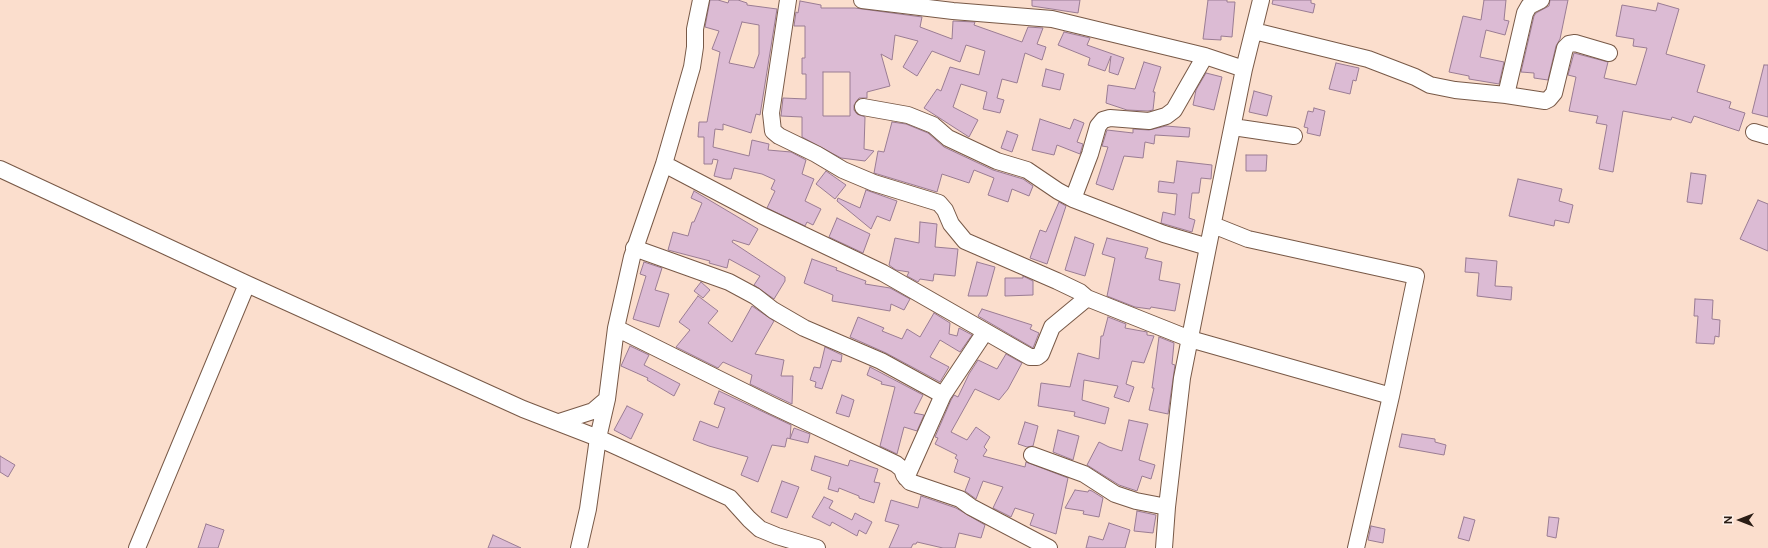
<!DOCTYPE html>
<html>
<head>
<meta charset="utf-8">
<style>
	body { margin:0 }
	#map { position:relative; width:1768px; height:548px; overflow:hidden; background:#fbdecd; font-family:"Public Sans",sans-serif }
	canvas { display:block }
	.north { position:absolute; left:1720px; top:500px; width:40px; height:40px; -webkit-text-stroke:3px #fdeee6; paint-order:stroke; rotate:270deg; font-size:11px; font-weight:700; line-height:16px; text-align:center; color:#2a1d15 }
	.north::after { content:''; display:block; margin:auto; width:14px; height:18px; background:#2a1d15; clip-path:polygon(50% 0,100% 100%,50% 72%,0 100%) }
</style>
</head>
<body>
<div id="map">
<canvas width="1768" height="548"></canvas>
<div class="north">N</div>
</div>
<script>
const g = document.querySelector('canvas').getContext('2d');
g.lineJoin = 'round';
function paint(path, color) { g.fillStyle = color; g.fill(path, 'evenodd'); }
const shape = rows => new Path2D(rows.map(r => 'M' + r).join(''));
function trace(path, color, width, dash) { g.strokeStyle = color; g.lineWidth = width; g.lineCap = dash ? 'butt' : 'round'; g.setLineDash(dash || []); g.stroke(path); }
const building = shape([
	[710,0,718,0,728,3,729,0,738,0,747,3,747,5,777,9,760,115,756,114,751,133,723,124,723,130,715,129,713,147,749,156,752,140,769,144,768,150,791,152,806,160,802,174,814,179,805,201,821,209,813,225,807,222,805,226,767,208,775,191,771,189,775,180,762,174,734,168,731,179,726,179,714,176,718,160,713,159,712,164,704,164,704,137,698,137,699,122,707,122,720,52,712,49,719,31,705,27,710,0],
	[742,22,759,25,759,54,754,68,729,63,742,22],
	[1032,0,1080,0,1078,13,1032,6,1032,0],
	[1208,0,1227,0,1227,2,1235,2,1232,37,1221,36,1221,40,1203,39,1208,0],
	[1273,0,1311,0,1311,3,1315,4,1313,13,1272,4,1273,0],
	[1484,0,1506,0,1504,20,1509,21,1505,35,1486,30,1480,57,1504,62,1499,84,1469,79,1469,76,1449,72,1463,16,1481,20,1484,0],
	[1550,0,1568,0,1560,39,1556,46,1548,80,1534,78,1534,73,1521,72,1534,16,1536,13,1549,6,1550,0],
	[800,1,821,5,821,8,855,8,922,17,920,27,952,39,953,21,975,22,974,25,1022,42,1028,27,1043,28,1037,44,1046,47,1042,60,1025,53,1017,83,1002,79,997,98,1004,100,1000,113,983,109,987,92,961,84,953,107,978,120,969,137,924,108,937,89,941,91,950,67,979,75,985,51,966,45,960,62,932,51,917,76,903,67,918,41,895,35,892,60,881,54,890,86,867,92,867,98,859,98,854,105,854,110,857,114,865,117,864,149,874,151,865,161,841,158,802,137,802,117,781,116,783,98,806,99,806,74,802,74,802,58,805,58,805,26,794,26,796,12,798,13,800,1],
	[823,72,850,72,850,116,823,116,823,72],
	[1658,3,1679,9,1666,54,1705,65,1697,92,1731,102,1729,108,1745,113,1739,131,1694,116,1691,123,1672,117,1671,120,1623,111,1613,172,1599,169,1607,125,1596,123,1598,116,1569,111,1576,77,1568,75,1574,53,1608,62,1604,78,1636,85,1647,48,1633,46,1634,39,1616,36,1622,5,1656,11,1658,3],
	[1064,32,1090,38,1087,45,1124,58,1118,75,1109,72,1111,56,1105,71,1088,65,1090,58,1058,45,1064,32],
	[1144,62,1161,67,1153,92,1155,92,1153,110,1148,111,1127,110,1106,103,1108,85,1135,89,1144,62],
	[1336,63,1359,68,1356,81,1353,80,1350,94,1329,89,1336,63],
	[1764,65,1768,65,1768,117,1752,113,1764,65],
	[1046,69,1064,74,1060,90,1042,86,1046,69],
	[1206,73,1222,77,1214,110,1193,105,1196,90,1206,73],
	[1254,91,1272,96,1267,116,1249,112,1254,91],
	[1314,108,1325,111,1320,136,1307,133,1308,128,1304,127,1308,111,1313,112,1314,108],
	[1040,119,1070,129,1074,119,1084,123,1077,142,1083,144,1080,154,1057,145,1054,155,1032,150,1040,119],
	[892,122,906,124,928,133,944,147,993,170,1023,179,1033,186,1029,196,1012,189,1008,202,988,195,994,178,974,170,969,183,942,174,937,192,874,173,878,151,884,152,892,122],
	[1166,126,1190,128,1189,137,1155,135,1154,144,1145,142,1143,158,1124,156,1113,190,1096,184,1108,147,1102,146,1107,130,1133,133,1133,129,1149,130,1166,126],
	[1007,131,1018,135,1012,152,1001,148,1007,131],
	[1246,155,1267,155,1266,171,1246,171,1246,155],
	[1177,161,1212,165,1211,179,1201,178,1199,193,1192,193,1189,218,1195,220,1192,232,1161,223,1163,212,1175,215,1177,194,1158,192,1159,181,1174,183,1177,161],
	[826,171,846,185,835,199,816,184,826,171],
	[1691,173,1706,175,1702,204,1687,202,1691,173],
	[1518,179,1562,189,1559,201,1573,205,1569,223,1555,220,1554,226,1509,216,1518,179],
	[866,190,897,201,890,221,877,216,871,229,837,201,838,198,860,208,866,190],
	[694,191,758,229,749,245,733,240,732,242,785,277,785,281,774,299,754,285,760,276,729,259,727,268,709,263,710,261,668,250,673,232,688,236,692,222,694,222,702,203,691,198,694,191],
	[1758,200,1768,204,1768,251,1740,239,1758,200],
	[1059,202,1066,206,1047,264,1030,258,1040,230,1046,232,1059,202],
	[837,218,870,234,863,253,829,237,837,218],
	[920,222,937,224,935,247,958,249,955,276,934,274,933,281,920,279,918,282,907,276,909,272,896,270,889,265,895,238,919,243,920,222],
	[1075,237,1094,244,1085,276,1065,270,1075,237],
	[1107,238,1148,248,1145,258,1162,262,1159,280,1180,284,1175,311,1151,307,1150,309,1135,307,1107,296,1115,258,1102,254,1107,238],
	[1466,258,1497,261,1495,286,1512,287,1511,300,1477,296,1479,273,1465,272,1466,258],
	[812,259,837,268,836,270,866,281,865,284,890,288,910,299,904,310,891,304,890,311,832,301,833,295,804,283,812,259],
	[644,262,662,268,655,290,669,294,659,327,633,319,646,276,640,274,644,262],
	[977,262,995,267,987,296,968,296,977,262],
	[1023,276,1033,281,1033,295,1005,296,1005,278,1023,278,1023,276],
	[701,282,710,290,703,298,694,291,701,282],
	[698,296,718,311,708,323,732,342,752,306,774,321,755,354,784,360,781,376,793,376,792,404,750,384,752,375,723,362,718,368,676,347,690,330,679,322,698,296],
	[1695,299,1713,300,1712,319,1720,320,1719,337,1715,336,1714,344,1696,343,1698,316,1694,316,1695,299],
	[982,309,1032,325,1030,329,1039,333,1033,348,978,316,982,309],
	[934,313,950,323,949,334,957,336,959,328,972,335,960,352,940,340,930,357,949,367,940,382,886,353,850,337,858,317,884,328,882,331,902,339,907,329,920,337,934,313],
	[1108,317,1126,324,1125,328,1147,332,1147,335,1154,336,1144,363,1132,361,1126,384,1134,387,1129,402,1114,397,1118,386,1084,380,1082,400,1109,408,1105,424,1074,416,1075,412,1038,406,1041,383,1070,387,1078,353,1099,359,1101,336,1103,336,1108,317],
	[1159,337,1174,343,1172,364,1175,365,1168,414,1149,410,1154,388,1152,388,1159,337],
	[630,346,649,355,644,365,680,384,674,396,647,380,648,378,621,366,630,346],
	[825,347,842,355,841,362,832,360,822,389,815,387,816,382,810,380,814,367,820,368,825,347],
	[1006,354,1022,363,1008,389,999,400,975,389,951,432,967,440,976,427,990,437,984,447,987,450,983,456,1025,467,1026,462,1068,478,1056,534,1030,525,1034,514,1015,508,1011,517,993,508,1003,487,983,481,976,499,965,491,970,478,954,472,958,460,955,458,957,455,935,444,938,438,935,437,951,400,954,395,958,397,969,374,978,360,997,369,1006,354],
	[870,367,923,395,914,413,924,415,917,431,904,427,897,454,880,446,895,387,881,384,882,382,867,375,870,367],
	[719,391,791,425,790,439,794,428,810,434,808,443,787,438,785,447,772,445,758,482,741,475,748,457,709,446,693,440,700,421,718,428,725,408,714,404,719,391],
	[842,395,854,400,849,417,836,413,842,395],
	[627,406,643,414,631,439,614,430,627,406],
	[1129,420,1148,424,1139,460,1155,465,1151,479,1142,476,1137,491,1119,485,1087,465,1099,442,1109,447,1122,451,1129,420],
	[1025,422,1038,426,1033,446,1027,447,1018,444,1025,422],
	[1058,430,1079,436,1073,460,1053,452,1058,430],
	[1402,434,1435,439,1435,442,1446,445,1444,455,1399,447,1402,434],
	[0,456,15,465,8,477,0,472,0,456],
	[815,456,848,466,850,460,878,469,874,482,880,483,874,503,859,498,859,496,839,488,838,492,828,489,831,477,811,470,815,456],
	[782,481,799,487,787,518,771,512,782,481],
	[1075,490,1088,492,1089,490,1092,491,1103,498,1099,517,1083,514,1084,511,1065,508,1075,490],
	[921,496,956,508,985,525,981,538,959,533,955,548,943,548,917,542,916,544,913,544,911,548,889,548,899,525,885,521,891,500,918,508,921,496],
	[824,497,833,501,829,508,852,520,855,513,872,522,866,534,859,530,857,536,832,522,830,526,812,517,824,497],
	[1137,511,1156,515,1153,533,1134,531,1137,511],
	[1464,517,1475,520,1469,541,1458,538,1464,517],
	[1549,517,1559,518,1556,538,1547,536,1549,517],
	[1109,523,1130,530,1125,548,1086,548,1089,536,1103,540,1109,523],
	[206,524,224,530,218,548,198,548,206,524],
	[1371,526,1385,529,1383,543,1368,540,1371,526],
	[493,535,521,548,488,548,493,535]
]);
paint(building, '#dcbbd4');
trace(building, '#9a7c93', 1);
const minor = shape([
	[788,0,771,113,773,131,779,136,816,154,843,170,874,183,939,203,945,210,951,224,965,241,1057,281,1080,292,1087,298],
	[862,0,953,11,1052,19,1205,56,1244,69],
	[1254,31,1368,59,1415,77,1430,85,1455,90,1506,95,1525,13,1529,6,1541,0],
	[1506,95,1545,101,1549,99,1554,93,1565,48,1569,44,1575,43,1609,53],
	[863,107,908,115,933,125,948,138,997,161,1027,170,1058,191,1073,199,1164,234,1208,247],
	[1233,127,1294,136],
	[1754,132,1768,136],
	[664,164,761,215,883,273,1030,357,1037,357,1041,354,1052,327,1087,298,1190,339,1391,396,1356,548],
	[0,169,247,284,523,409,598,438,730,498,749,519,760,529,777,536,817,548],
	[1073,199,1090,154,1098,126,1103,120,1110,118,1149,121,1166,116,1174,110,1205,56],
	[1213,225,1248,239,1416,276,1391,396],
	[634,248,729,282,755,296,773,310,804,328,881,361,943,395],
	[616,328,773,406,896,464,902,469,904,475,910,482,960,499,971,507,1049,548],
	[559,422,593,411,607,399],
	[1032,455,1084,474,1115,494,1136,501,1167,507],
	[906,478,943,395,985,332],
	[137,548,247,284],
	[579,548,588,509,598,438,607,399,616,328,632,257,664,164,692,67,695,47,695,29,701,0],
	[1164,548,1167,507,1182,378,1208,247,1244,69,1261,0]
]);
trace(minor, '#785947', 18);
trace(minor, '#fff', 16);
</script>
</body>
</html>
